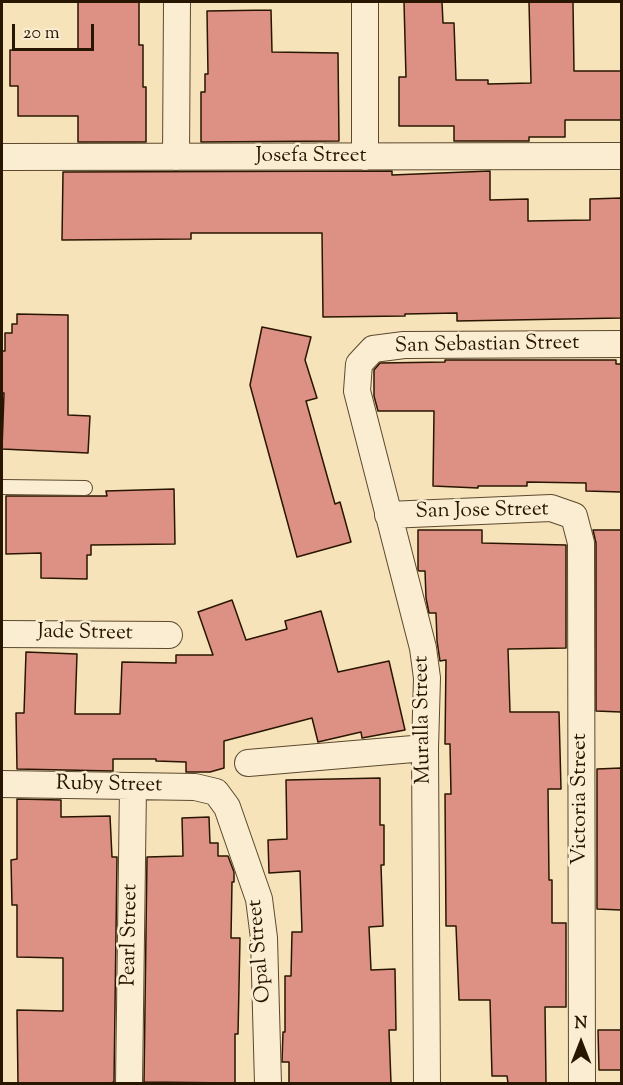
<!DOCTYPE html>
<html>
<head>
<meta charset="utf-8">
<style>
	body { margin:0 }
	#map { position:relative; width:623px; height:1085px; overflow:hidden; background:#f7e3b9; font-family:"Sorts Mill Goudy",serif }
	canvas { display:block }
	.frame { position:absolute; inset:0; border:3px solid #291600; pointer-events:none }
	.north { position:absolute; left:551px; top:1013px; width:60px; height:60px; -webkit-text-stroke:4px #faedd2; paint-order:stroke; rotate:0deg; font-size:16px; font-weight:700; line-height:24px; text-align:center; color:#291600 }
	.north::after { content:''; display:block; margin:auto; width:21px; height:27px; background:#291600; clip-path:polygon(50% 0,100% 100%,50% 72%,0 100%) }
	.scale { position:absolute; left:12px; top:24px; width:82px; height:27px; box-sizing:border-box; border:3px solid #291600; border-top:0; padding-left:8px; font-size:18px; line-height:21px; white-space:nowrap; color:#291600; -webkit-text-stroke:4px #faedd2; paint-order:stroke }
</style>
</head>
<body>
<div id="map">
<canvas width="623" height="1085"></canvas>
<div class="frame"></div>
<div class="north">N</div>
<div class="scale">20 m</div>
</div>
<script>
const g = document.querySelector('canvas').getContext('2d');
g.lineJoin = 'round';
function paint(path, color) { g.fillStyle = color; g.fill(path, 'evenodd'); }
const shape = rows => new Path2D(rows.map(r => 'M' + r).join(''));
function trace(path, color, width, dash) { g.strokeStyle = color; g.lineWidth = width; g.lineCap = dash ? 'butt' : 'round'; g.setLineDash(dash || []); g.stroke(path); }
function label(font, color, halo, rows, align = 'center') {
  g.font = font + ' "Sorts Mill Goudy",serif'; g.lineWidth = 5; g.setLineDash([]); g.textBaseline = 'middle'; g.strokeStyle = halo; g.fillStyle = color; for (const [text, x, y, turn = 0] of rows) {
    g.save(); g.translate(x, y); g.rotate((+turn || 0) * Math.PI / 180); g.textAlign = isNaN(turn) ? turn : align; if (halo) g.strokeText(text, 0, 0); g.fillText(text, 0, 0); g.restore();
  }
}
const building = shape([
	[78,2,139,2,139,45,143,45,143,87,146,87,146,142,78,142,78,116,18,116,18,86,10,86,10,50,78,50,78,2],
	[404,2,442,2,443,23,454,23,456,80,488,80,488,84,531,83,529,2,573,2,574,71,621,71,621,120,565,120,565,137,529,137,529,141,454,141,454,126,399,126,399,77,406,77,404,2],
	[271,10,272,52,338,53,339,141,201,142,201,92,205,92,205,74,208,74,207,11,271,10],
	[392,171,392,175,490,171,490,200,528,199,528,221,590,220,590,199,621,198,621,318,457,321,457,313,405,314,405,316,323,317,322,233,191,233,191,239,62,240,63,172,392,171],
	[17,314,68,315,68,415,90,416,88,453,2,449,4,393,2,393,2,351,5,351,5,333,12,333,12,324,17,324,17,314],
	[262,327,311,337,305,360,317,398,306,401,335,504,340,502,351,542,297,557,250,385,262,327],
	[445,360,616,360,616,364,621,364,621,492,586,491,586,483,527,482,527,486,478,486,478,488,433,486,434,411,378,411,374,396,374,370,380,363,445,362,445,360],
	[174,489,175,544,91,545,91,555,87,555,87,579,41,578,41,553,6,554,6,496,107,496,106,491,174,489],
	[418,530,482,530,482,543,566,545,566,648,508,649,510,712,559,712,561,789,548,789,549,880,552,880,552,923,566,923,566,1007,545,1007,546,1083,508,1083,507,1076,492,1076,490,1000,459,1000,456,926,446,926,445,794,451,794,450,744,445,744,446,660,440,661,437,641,436,613,429,613,426,598,425,571,419,571,418,570,418,530],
	[593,530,621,530,621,712,596,711,596,543,593,530],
	[232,600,246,640,287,629,285,621,321,611,338,672,389,661,405,730,362,738,361,732,318,742,312,718,224,741,224,768,210,772,186,772,186,762,156,761,156,759,113,759,113,771,17,769,16,713,24,713,26,652,77,654,75,714,120,714,122,662,176,663,176,655,213,655,198,612,232,600],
	[621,768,621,910,597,909,597,769,621,768],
	[380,778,380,825,384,825,384,865,381,865,383,926,369,927,371,970,395,969,396,1030,389,1030,391,1083,289,1083,289,1062,282,1062,283,1032,285,1032,285,976,291,976,292,932,302,932,300,871,269,873,268,840,287,839,286,780,380,778],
	[17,799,61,800,61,817,110,816,112,857,117,857,114,1082,111,1083,18,1083,17,1010,63,1011,63,958,17,957,17,905,12,905,11,860,17,859,17,799],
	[209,817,210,843,218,843,218,856,228,856,234,872,234,882,232,882,231,938,240,938,238,1034,235,1034,235,1083,144,1082,147,857,183,856,182,818,209,817],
	[598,1030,621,1030,621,1070,599,1070,598,1030]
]);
paint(building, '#dc9184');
trace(building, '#291600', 1.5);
const lane = shape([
	[2,487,85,488]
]);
const street = shape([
	[365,2,365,157],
	[2,157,622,156],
	[176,157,177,2],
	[388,515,551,508,574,516,581,543,582,1084],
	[2,634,169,635],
	[248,763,425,748],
	[2,784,195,787,216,792,227,807,259,899,264,938,268,1084],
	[129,1084,133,786],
	[427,1084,425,748,427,678,423,648,357,391,359,364,373,349,404,345,622,344]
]);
trace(lane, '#5c492e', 16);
trace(street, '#5c492e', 28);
trace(lane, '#faedd2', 14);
trace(street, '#faedd2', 26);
label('21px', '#291600', '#faedd2', [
	["Josefa Street",311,157],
	["San Sebastian Street",487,346,-1],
	["San Jose Street",482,512,-1],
	["Jade Street",85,634,1],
	["Muralla Street",424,720,-91],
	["Ruby Street",109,786,1],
	["Victoria Street",581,799,-90],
	["Pearl Street",131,935,-89],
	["Opal Street",261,951,-95]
]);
</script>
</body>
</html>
